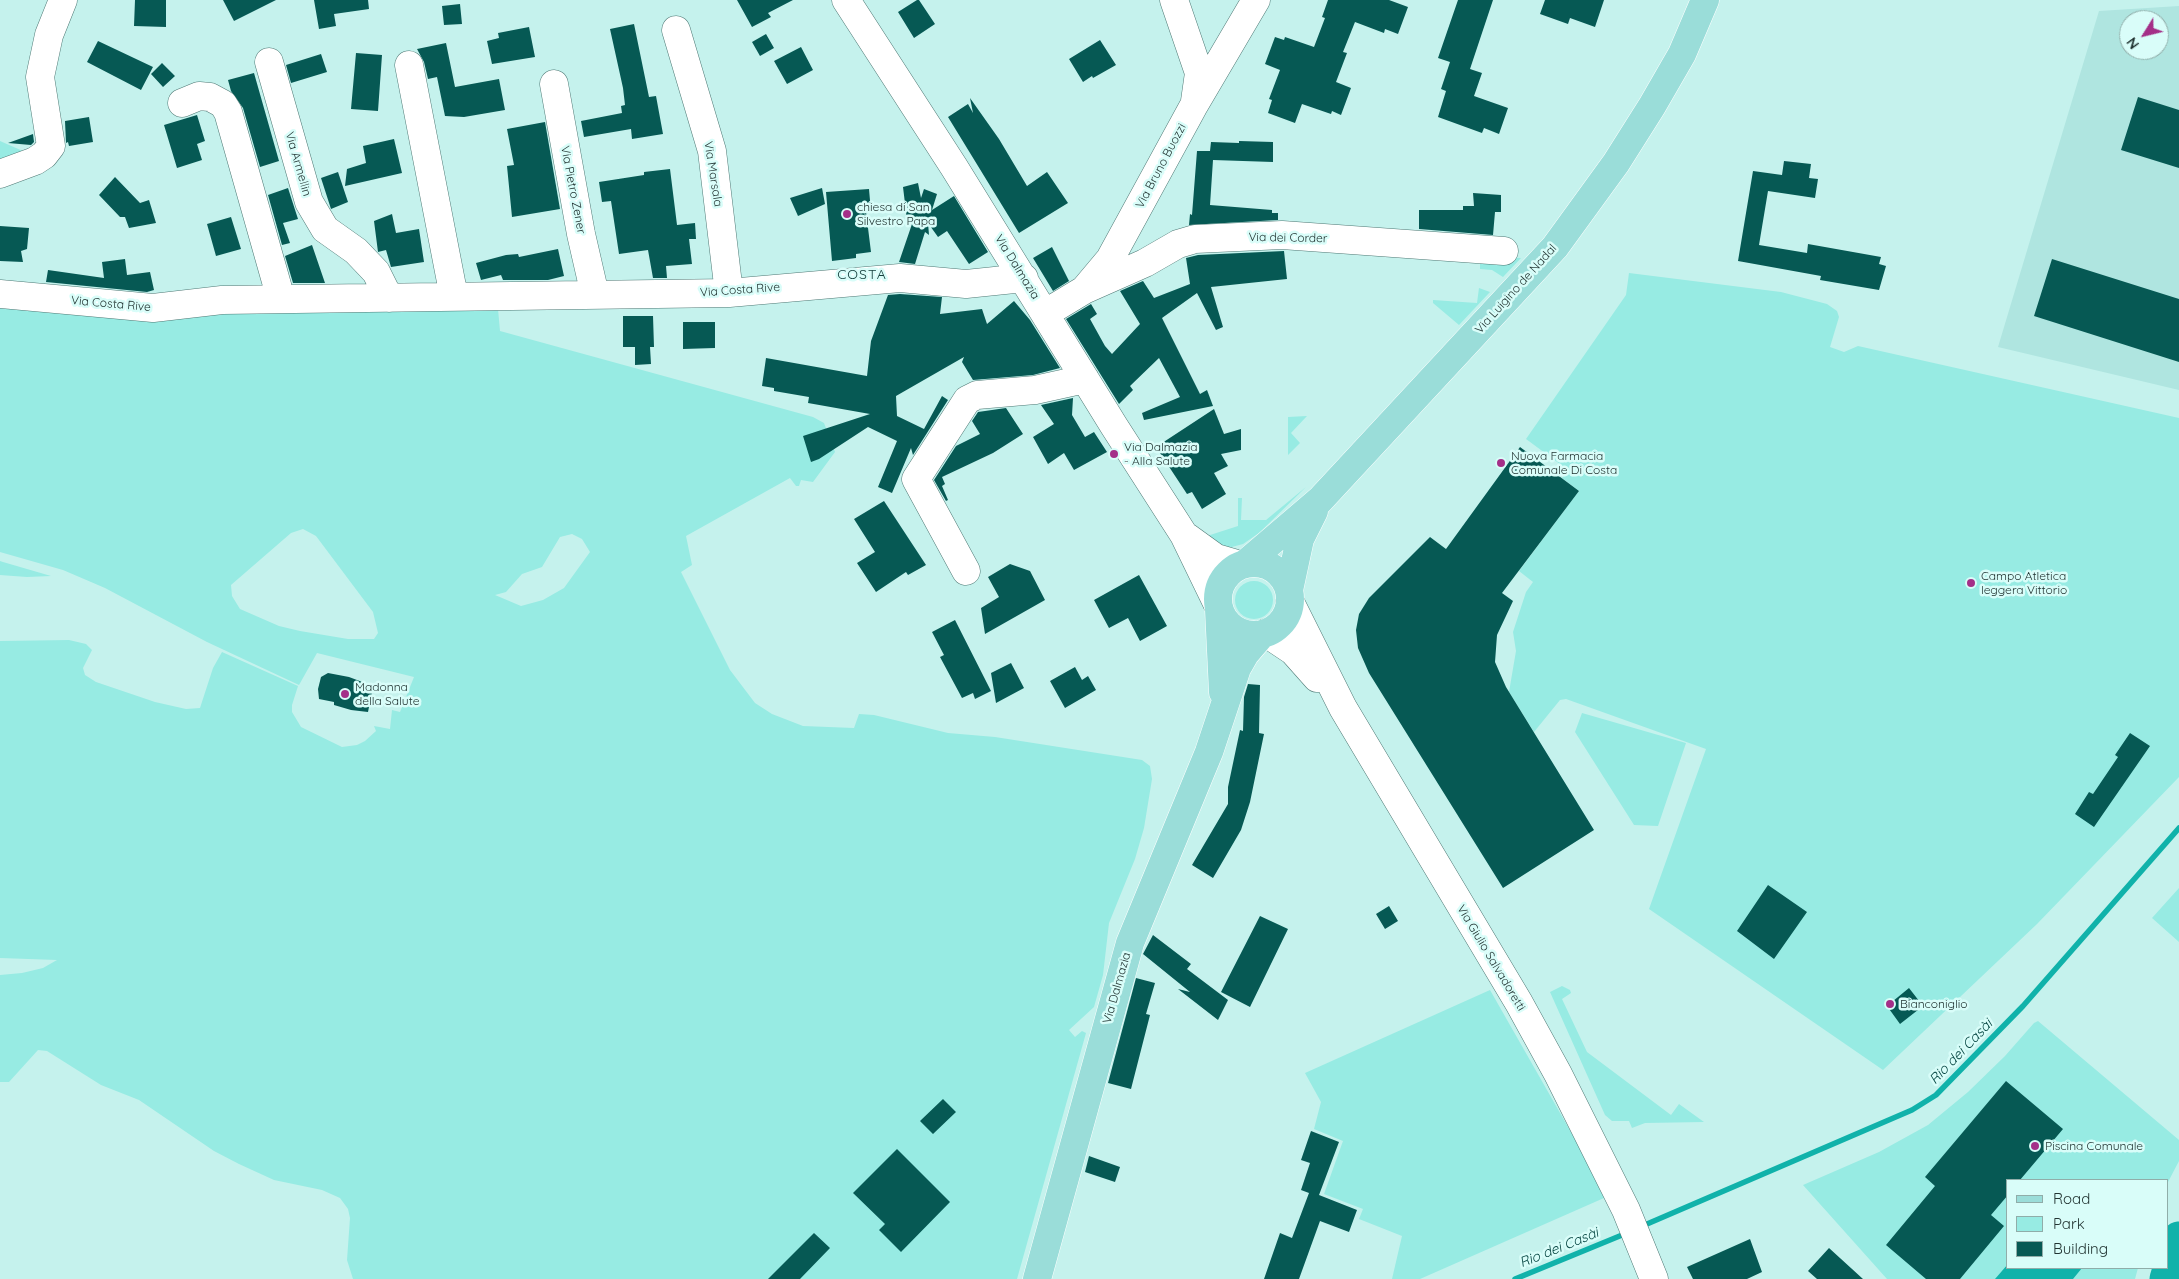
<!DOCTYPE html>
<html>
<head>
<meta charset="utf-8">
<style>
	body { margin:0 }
	#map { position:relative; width:2179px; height:1279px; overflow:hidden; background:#c5f2ed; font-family:Quicksand,sans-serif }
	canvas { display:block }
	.legend { position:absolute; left:2006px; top:1179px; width:162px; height:90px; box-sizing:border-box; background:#d9fdf9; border:1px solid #90ada9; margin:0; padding:6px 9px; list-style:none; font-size:15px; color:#223432 }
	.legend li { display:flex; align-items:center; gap:10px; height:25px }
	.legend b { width:25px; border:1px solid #90ada9 }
	.north { position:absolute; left:2119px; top:10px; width:50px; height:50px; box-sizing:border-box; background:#d9fdf9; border:1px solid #90ada9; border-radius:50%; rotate:234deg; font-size:14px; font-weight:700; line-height:20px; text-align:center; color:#223432 }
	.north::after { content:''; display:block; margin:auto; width:18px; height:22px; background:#a42f88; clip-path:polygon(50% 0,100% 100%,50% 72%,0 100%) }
</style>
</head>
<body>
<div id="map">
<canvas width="2179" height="1279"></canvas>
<ul class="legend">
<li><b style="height:6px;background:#9addd9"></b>Road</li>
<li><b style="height:14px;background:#97ebe3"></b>Park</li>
<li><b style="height:14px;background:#065954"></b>Building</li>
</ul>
<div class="north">N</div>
</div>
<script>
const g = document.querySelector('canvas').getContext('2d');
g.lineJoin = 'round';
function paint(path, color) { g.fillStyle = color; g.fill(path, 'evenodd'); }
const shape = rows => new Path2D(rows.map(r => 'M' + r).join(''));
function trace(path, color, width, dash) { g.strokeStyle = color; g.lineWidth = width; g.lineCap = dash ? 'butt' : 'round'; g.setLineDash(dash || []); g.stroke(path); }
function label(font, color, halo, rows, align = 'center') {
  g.font = font + ' Quicksand,sans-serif'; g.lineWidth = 5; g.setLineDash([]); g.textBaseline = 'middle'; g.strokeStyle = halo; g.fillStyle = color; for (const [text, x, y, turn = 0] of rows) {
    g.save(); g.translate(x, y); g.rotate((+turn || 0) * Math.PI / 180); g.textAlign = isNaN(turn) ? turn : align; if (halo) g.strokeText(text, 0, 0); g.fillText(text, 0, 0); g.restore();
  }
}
paint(shape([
	[2179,6,2179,390,1998,347,2099,11],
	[2129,20,2159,20,2159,50,2129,50]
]), '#afe5e0');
paint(shape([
	[0,141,32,155,0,168],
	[1480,256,1521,258,1503,277,1492,270,1480,269],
	[1629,273,1781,292,1827,304,1837,311,1839,317,1830,347,1844,352,1858,346,2179,418,2179,777,2037,924,1883,1070,1649,909,1706,749,1566,699,1560,700,1534,732,1509,692,1516,651,1513,632,1526,592,1533,582,1519,571,1579,491,1562,478,1568,470,1526,439,1626,295],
	[1479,288,1490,292,1459,325,1433,303,1433,300,1477,303],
	[0,300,498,309,500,331,813,417,824,423,835,452,813,482,801,480,799,486,796,486,790,478,686,536,692,565,681,572,730,670,755,703,772,714,803,726,854,728,859,714,874,715,948,733,995,737,1142,760,1150,766,1152,779,1144,828,1135,859,1109,923,1103,975,1094,1007,1069,1030,1075,1037,1082,1031,1086,1033,1017,1279,353,1279,347,1260,350,1218,348,1209,340,1198,322,1190,274,1180,239,1164,214,1151,139,1100,101,1085,47,1051,38,1050,9,1082,0,1082,0,975,22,973,43,968,57,960,0,958,0,641,69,640,86,644,92,650,83,668,85,675,96,682,155,702,186,709,200,708,213,668,222,652,298,686,292,705,292,712,301,727,342,747,357,745,365,741,376,731,374,726,390,729,392,710,400,712,414,677,317,653,299,685,207,642,105,588,63,570,0,552],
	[303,529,316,536,373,612,378,633,374,639,348,639,300,631,279,626,240,609,232,596,231,585,291,533],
	[572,534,582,539,590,552,564,588,543,600,521,606,495,595,506,592,522,574,542,567,560,537],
	[1307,416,1291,433,1300,443,1288,455,1288,417],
	[1306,487,1259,533,1243,544,1228,548,1222,547,1207,536,1238,526,1238,498,1242,498,1241,520,1266,520],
	[0,561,3,562,51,576,27,577,0,575],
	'1235 600a19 19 0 1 1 38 0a19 19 0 1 1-38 0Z',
	[1582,713,1686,743,1658,826,1634,825,1575,732],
	[2179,888,2179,942,2152,918],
	[1562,986,1570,990,1571,993,1562,999,1587,1052,1671,1115,1679,1104,1704,1122,1645,1123,1632,1128,1629,1121,1612,1121,1605,1115,1550,992],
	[1490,990,1584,1155,1604,1198,1420,1279,1392,1279,1402,1236,1359,1219,1363,1209,1324,1194,1343,1141,1314,1129,1321,1102,1305,1073],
	[2038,1021,2179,1140,2179,1161,2168,1182,2168,1180,2008,1180,2008,1268,2138,1268,2135,1279,1887,1279,1803,1185,1879,1152,1928,1125,1968,1092,2005,1056,2034,1023]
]), '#97ebe3');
paint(shape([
	[2008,1264,2008,1268,2082,1268,2073,1279,1995,1279]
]), '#10b2aa');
trace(shape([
	[1640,1227,1912,1110,1936,1095,2023,1006,2179,828],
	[1515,1279,1627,1233]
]), '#10b2aa', 5.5);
trace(shape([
	[2167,1279,2179,1239]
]), '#10b2aa', 35);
paint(shape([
	[135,0,166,0,166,27,134,26],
	[223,0,276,0,234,21],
	[314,0,368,0,369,9,334,14,336,26,319,29],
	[737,0,793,0,768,13,771,17,752,27],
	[917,0,919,0,935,24,914,38,898,12],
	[1328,0,1389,0,1408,7,1398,34,1385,29,1384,33,1355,22,1343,52,1347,53,1336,82,1351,88,1341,115,1332,111,1331,114,1302,104,1295,123,1268,113,1272,100,1269,99,1280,70,1265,64,1275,37,1284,40,1285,37,1314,47,1325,18,1322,17],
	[1458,0,1493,0,1470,69,1482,73,1474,96,1508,108,1499,134,1484,128,1482,133,1438,117,1446,91,1441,89,1450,62,1438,58],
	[1545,0,1604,0,1595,27,1570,18,1568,24,1540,14],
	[460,4,462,24,444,25,442,6],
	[634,24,649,97,656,96,663,134,632,139,631,129,584,137,581,121,622,113,621,106,625,105,623,88,610,29],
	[529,27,535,57,492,64,487,41,499,38,498,33],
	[766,34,774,48,760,56,752,42],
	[1100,40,1116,65,1093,78,1092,76,1083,82,1069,59],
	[98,41,153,67,141,90,87,62],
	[446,43,455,87,499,79,505,110,464,117,445,116,437,77,428,79,424,62,417,49],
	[801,47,813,70,787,84,774,61],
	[356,53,382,55,378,111,351,109],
	[321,54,327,72,291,83,286,65],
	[162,63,175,76,163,87,151,74],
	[254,73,279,161,260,167,243,108,231,91,228,80],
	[2138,97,2179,110,2179,168,2121,150],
	[970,98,999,139,1027,186,1047,172,1068,203,1019,233,948,117,968,104,973,113],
	[197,115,205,141,197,144,202,160,177,168,164,125],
	[89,117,93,142,69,146,68,142,66,143,65,121],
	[545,122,560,209,512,217,507,166,514,165,507,129],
	[33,134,34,142,31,145,8,143],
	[394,139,402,173,345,186,347,169,366,163,363,146],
	[1239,141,1273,142,1273,162,1213,160,1210,205,1272,210,1272,213,1278,213,1278,220,1189,225,1190,214,1192,215,1197,151,1210,151,1211,142,1239,143],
	[1784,161,1811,164,1809,178,1818,179,1815,198,1768,191,1759,245,1807,253,1808,244,1881,257,1879,264,1886,266,1879,290,1820,280,1821,276,1738,261,1753,171,1782,175],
	[670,169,677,225,695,223,696,239,689,239,692,264,666,266,667,278,653,278,648,250,619,254,611,201,602,202,599,182,644,175,644,172],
	[338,172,348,202,331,209,321,178],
	[115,177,140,203,149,200,156,223,129,228,125,217,120,217,99,195],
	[918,183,921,198,924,189,937,194,932,210,954,196,988,252,969,264,947,231,938,237,928,223,929,235,925,232,915,264,899,262,912,224,907,220,903,187],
	[288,188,298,219,283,223,290,243,282,245,268,195],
	[822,188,825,204,798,216,790,198],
	[869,189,871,212,866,212,871,252,856,254,856,258,832,261,826,192],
	[1473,193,1501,195,1501,212,1495,212,1493,235,1419,229,1419,210,1463,210,1463,206,1474,206],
	[392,214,396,233,419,229,424,262,391,267,386,250,378,252,374,221],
	[231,217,241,249,216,256,207,224],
	[0,226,29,228,27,249,21,251,23,262,0,261],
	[312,245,325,283,293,283,285,256],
	[1052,247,1069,281,1053,291,1033,258],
	[558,249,564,276,548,280,503,280,501,275,481,280,476,263,506,255,518,254,519,257],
	[1284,251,1287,279,1211,287,1223,327,1216,330,1197,293,1162,318,1200,394,1207,390,1213,406,1144,420,1142,413,1180,397,1159,358,1130,386,1133,390,1119,404,1066,319,1091,304,1097,314,1090,319,1105,346,1112,354,1140,324,1120,291,1143,281,1154,298,1190,284,1186,258,1198,255],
	[125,259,127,275,150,272,154,290,147,292,46,282,48,270,104,278,102,262],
	[2052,259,2179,299,2179,362,2034,316],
	[900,294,942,297,940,314,982,309,987,324,1014,301,1030,320,1060,368,1033,375,973,380,962,362,964,357,896,396,897,416,924,429,942,396,948,400,913,455,911,448,892,493,878,487,897,441,868,427,819,459,811,462,803,436,870,414,808,403,809,397,774,391,774,388,762,386,766,358,867,376,871,341,888,295],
	[623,316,653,316,654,347,650,347,651,364,635,365,635,347,623,347],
	[683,322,715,322,715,348,683,349],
	[1073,398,1072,415,1085,437,1094,432,1107,452,1074,470,1064,453,1048,464,1033,437,1054,424,1041,405],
	[1006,408,1023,434,993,453,942,477,945,484,942,486,948,500,946,501,934,480,956,446,980,434,972,421,978,412],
	[1214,409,1224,434,1241,429,1241,450,1221,454,1228,466,1214,473,1226,494,1202,509,1192,492,1187,494,1156,447],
	[1520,447,1579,491,1502,593,1513,601,1497,635,1495,662,1506,687,1594,830,1503,888,1369,673,1358,648,1356,630,1359,614,1369,598,1430,537,1446,549],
	[884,501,926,565,908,575,906,572,876,592,857,563,875,552,854,519],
	[1010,564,1030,571,1045,600,985,634,981,608,999,597,988,577],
	[1139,575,1167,626,1140,641,1128,618,1109,628,1094,600],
	[955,620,991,691,975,699,973,693,962,698,940,657,944,655,932,632],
	[1011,663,1024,688,996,703,991,673],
	[1075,667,1082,680,1088,676,1096,690,1065,708,1050,681],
	[328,673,349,677,373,686,368,712,351,710,334,705,334,702,319,699,318,689,321,677],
	[1248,684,1260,685,1259,733,1264,734,1250,802,1241,830,1213,878,1192,865,1228,804,1228,787,1240,730,1243,731,1244,697],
	[2130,733,2150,746,2094,827,2075,814,2089,792,2093,794,2118,757,2115,755],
	[1768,885,1807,912,1774,959,1737,931],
	[1389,906,1398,921,1385,929,1376,914],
	[1260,916,1288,929,1250,1007,1221,992],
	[1153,935,1191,964,1187,969,1228,1000,1218,1020,1178,989,1190,992,1143,954],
	[1136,978,1155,983,1146,1014,1150,1015,1131,1089,1108,1083],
	[1909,988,1923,1006,1900,1024,1887,1006],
	[2006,1081,2063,1129,2020,1180,2008,1180,2008,1195,1991,1215,2004,1226,1960,1279,1926,1279,1886,1245,1935,1186,1925,1177],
	[943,1099,956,1112,933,1134,920,1121],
	[1311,1131,1339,1142,1319,1195,1357,1210,1349,1232,1320,1221,1299,1279,1264,1279,1280,1233,1292,1238,1309,1193,1301,1190,1310,1163,1301,1160],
	[897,1149,950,1202,901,1252,879,1230,885,1224,853,1193],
	[1089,1156,1120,1167,1115,1182,1085,1172],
	[814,1233,830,1248,800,1279,768,1279],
	[1750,1239,1762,1272,1747,1279,1693,1279,1687,1267],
	[1829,1248,1863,1279,1817,1279,1808,1271]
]), '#065954');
const minor = shape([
	[846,0,954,167,1114,426,1184,535,1217,603],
	[1174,0,1199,73,1195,101],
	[676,30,712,151,729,293],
	[269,62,309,202,325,229,356,251,376,272,389,298],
	[409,65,454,297],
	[554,84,581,234,595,295],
	[182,103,199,96,210,97,223,104,228,112,281,299],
	[0,174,35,161,44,155,51,146,40,77,49,35,63,0],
	[1084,290,1145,263,1178,244,1195,239,1282,235,1504,251],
	[0,294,153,308,222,300,729,293,900,278,966,284,1024,278],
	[1046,313,1084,290,1110,259,1193,107,1256,0],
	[1187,537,1216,558,1240,565],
	[966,571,916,479,967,400,977,395,1035,390,1085,379],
	[1290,602,1343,708,1519,1003,1558,1074,1626,1210,1654,1279],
	[1266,633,1293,651,1317,678]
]);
const major = shape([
	'1218 599a36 36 0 1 1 72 0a36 36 0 1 1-72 0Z',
	[1245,564,1320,500,1555,247,1616,163,1652,106,1682,54,1705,0],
	[1289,590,1300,539,1314,511],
	[1219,609,1223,692],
	[1037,1279,1130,943,1209,752,1237,668,1245,654,1262,634]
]);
trace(minor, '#4f7975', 29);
trace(major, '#fff', 29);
trace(minor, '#fff', 28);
trace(major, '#9addd9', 28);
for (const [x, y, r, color] of [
	[847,214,5,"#a42f88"],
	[1114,454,5,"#a42f88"],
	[1501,463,5,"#a42f88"],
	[1971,583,5,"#a42f88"],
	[345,694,5,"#a42f88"],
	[1890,1004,5,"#a42f88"],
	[2035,1146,5,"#a42f88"]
]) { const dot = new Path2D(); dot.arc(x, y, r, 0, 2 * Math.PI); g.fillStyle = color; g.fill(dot); trace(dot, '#d9fdf9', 2); }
label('12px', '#223432', '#d9fdf9', [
	["Via Armellin",298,164,74],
	["Via Bruno Buozzi",1161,166,-62],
	["Via Marsala",713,174,81],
	["Via Pietro Zener",573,190,79],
	["Via dei Corder",1288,238,1],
	["Via Dalmazia",1017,267,58],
	["Via Luigino de Nadal",1516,289,-48],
	["Via Costa Rive",740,290,-4],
	["Via Costa Rive",111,304,5],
	["Via Giulio Salvadoretti",1491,958,59],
	["Via Dalmazia",1117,988,-74]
]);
label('12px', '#223432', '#d9fdf9', [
	["chiesa di San",857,207],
	["Silvestro Papa",857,221],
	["Via Dalmazia",1124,447],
	["- Alla Salute",1124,461],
	["Nuova Farmacia",1511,456],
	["Comunale Di Costa",1511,470],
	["Campo Atletica",1981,576],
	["leggera Vittorio",1981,590],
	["Madonna",355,687],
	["della Salute",355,701],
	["Bianconiglio",1900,1004],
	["Piscina Comunale",2045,1146]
], 'left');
g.letterSpacing = '1px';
label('14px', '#16403d', '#d9fdf9', [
	["COSTA",862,275]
]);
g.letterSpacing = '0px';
label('italic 14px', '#064642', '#d9fdf9', [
	["Rio dei Casài",1961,1052,-46],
	["Rio dei Casài",1559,1248,-22]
]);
</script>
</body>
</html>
